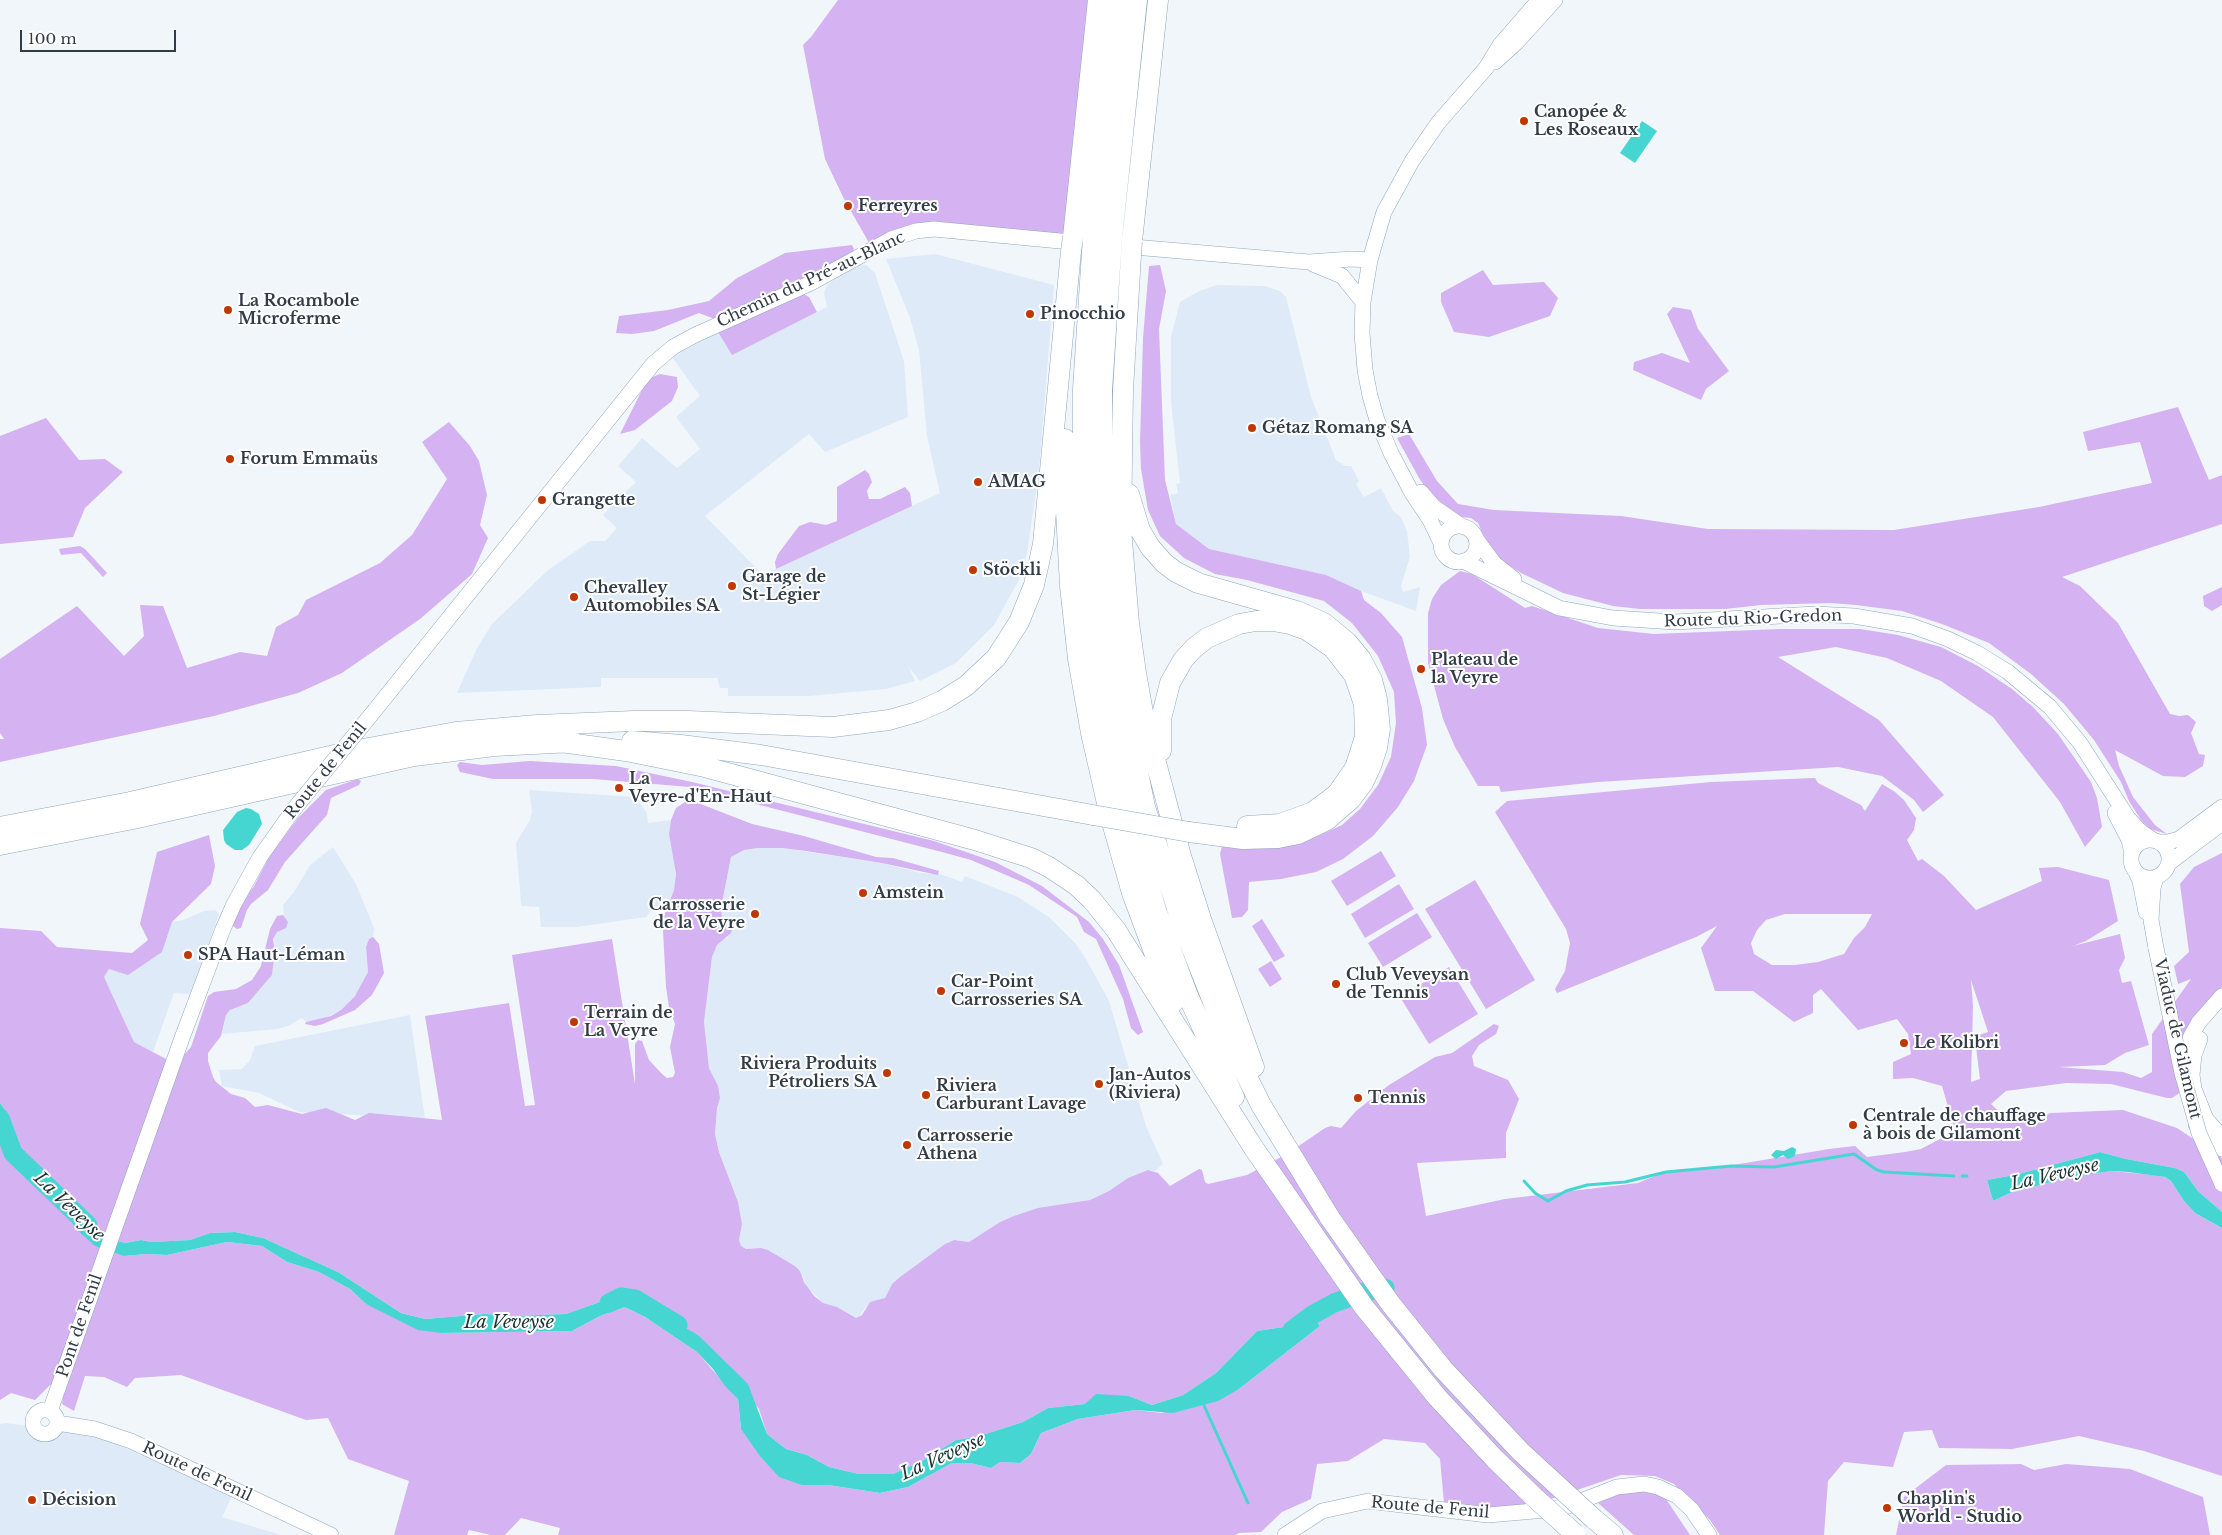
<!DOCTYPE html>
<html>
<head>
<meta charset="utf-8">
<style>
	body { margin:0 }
	#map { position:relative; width:2222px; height:1535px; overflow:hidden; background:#f1f6fb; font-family:"Libre Baskerville",serif }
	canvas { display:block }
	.scale { position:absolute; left:20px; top:30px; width:156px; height:22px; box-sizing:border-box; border:2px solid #323c47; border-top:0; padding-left:6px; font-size:15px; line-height:18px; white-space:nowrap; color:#323c47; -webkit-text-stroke:4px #fff; paint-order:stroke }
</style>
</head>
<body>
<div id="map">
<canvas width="2222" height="1535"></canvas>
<div class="scale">100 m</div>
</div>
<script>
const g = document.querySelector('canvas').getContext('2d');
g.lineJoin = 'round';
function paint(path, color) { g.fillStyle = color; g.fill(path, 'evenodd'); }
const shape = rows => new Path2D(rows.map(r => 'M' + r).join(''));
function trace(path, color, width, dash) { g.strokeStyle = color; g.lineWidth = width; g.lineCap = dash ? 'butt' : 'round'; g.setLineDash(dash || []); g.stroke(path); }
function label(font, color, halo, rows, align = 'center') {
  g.font = font + ' "Libre Baskerville",serif'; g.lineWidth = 4; g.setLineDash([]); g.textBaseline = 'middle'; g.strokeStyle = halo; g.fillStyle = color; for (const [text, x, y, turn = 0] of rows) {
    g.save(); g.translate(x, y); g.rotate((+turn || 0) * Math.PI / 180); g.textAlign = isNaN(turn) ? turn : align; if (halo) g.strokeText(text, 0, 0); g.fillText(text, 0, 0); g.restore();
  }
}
paint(shape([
	[935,254,1054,285,1039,471,1027,553,1019,580,994,625,956,663,920,681,908,666,915,681,886,689,809,696,728,696,728,688,720,688,717,678,601,678,601,687,457,693,477,648,492,624,548,570,590,541,605,541,617,528,603,515,636,482,618,466,642,438,677,468,700,449,676,417,700,396,672,357,718,332,732,354,827,307,824,293,827,285,855,265,866,265,875,273,904,361,908,417,825,452,809,434,705,516,763,575,940,493,927,436,919,350,910,318,886,259],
	[1217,285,1265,286,1280,291,1286,297,1311,397,1336,460,1345,466,1351,466,1359,481,1356,484,1364,497,1381,488,1393,511,1401,517,1407,531,1410,557,1401,586,1403,592,1420,587,1416,611,1361,591,1326,575,1209,549,1176,524,1170,495,1178,493,1176,484,1180,483,1171,402,1171,337,1180,302,1199,291],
	[529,790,635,797,647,813,648,823,671,820,669,834,676,874,674,890,668,904,650,912,646,917,577,927,541,927,539,907,522,906,521,903,516,843,530,820,532,811],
	[333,847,356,884,374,928,373,937,369,939,366,947,368,972,362,988,341,1010,321,1020,306,1022,302,1018,288,1026,277,1029,222,1034,226,1015,230,1010,248,1003,272,975,275,951,274,935,288,922,284,917,283,905,294,892,310,865],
	[758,848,782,848,882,863,921,873,940,874,962,882,965,876,1018,897,1049,917,1076,944,1086,959,1109,1001,1146,1126,1163,1164,1155,1171,1148,1170,1128,1178,1109,1191,1090,1200,1048,1207,1000,1222,969,1242,954,1240,945,1244,900,1277,892,1284,885,1298,867,1305,859,1317,856,1318,837,1307,823,1303,808,1288,800,1271,795,1266,768,1250,761,1248,746,1249,741,1246,739,1240,742,1224,738,1202,719,1152,715,1134,717,1108,720,1098,709,1068,704,1022,712,957,717,945,720,940,727,938,732,929,722,920,720,913,731,857,744,850],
	[215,910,219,914,198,976,190,994,174,993,153,1052,134,1042,104,977,109,969,162,952,172,922,183,920,204,911],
	[410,1015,425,1119,299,1112,259,1093,222,1086,219,1070,242,1069,250,1060,255,1046],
	[6,1423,99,1436,232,1496,222,1517,281,1535,0,1535,0,1424]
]), '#deeaf8');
paint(shape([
	[838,0,1088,0,1063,241,934,229,872,248,844,199,825,159,803,45,811,37],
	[852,245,854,249,847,263,797,290,809,297,817,312,732,355,718,332,715,319,699,313,654,331,632,334,616,333,619,316,668,310,709,301,737,278,785,253],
	[1160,265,1166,291,1159,329,1165,480,1176,524,1209,549,1326,575,1361,591,1364,600,1381,613,1402,637,1422,708,1427,745,1414,781,1398,807,1373,836,1343,859,1316,872,1281,879,1249,882,1248,910,1242,917,1232,918,1220,854,1222,846,1279,847,1305,842,1342,825,1360,809,1378,785,1391,757,1396,723,1394,692,1378,656,1352,623,1324,601,1247,580,1215,574,1184,558,1160,536,1148,510,1141,469,1140,442,1143,338,1149,266],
	[1483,270,1493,285,1544,282,1558,298,1550,316,1489,337,1454,332,1441,302,1441,293],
	[1673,307,1691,310,1698,329,1729,371,1706,389,1701,400,1633,370,1634,362,1662,353,1690,363,1667,314],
	[660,374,677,377,678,387,672,401,635,430,620,434,644,386,650,378],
	[2178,407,2209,480,2222,475,2222,524,2062,577,2080,586,2118,623,2170,714,2179,716,2188,715,2196,722,2191,733,2199,754,2205,755,2203,766,2185,777,2163,776,2115,750,2119,766,2133,797,2155,825,2167,834,2150,829,2141,820,2129,801,2121,782,2094,740,2064,704,2031,674,1989,643,1942,624,1902,611,1856,605,1830,603,1761,605,1725,609,1640,609,1613,606,1563,593,1521,573,1497,558,1489,547,1478,523,1471,518,1461,517,1432,497,1419,478,1397,438,1409,434,1437,481,1458,504,1494,510,1621,516,1708,529,1894,530,2039,507,2152,483,2140,442,2088,451,2083,432],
	[46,418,79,460,105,459,123,472,85,508,73,537,0,544,0,436],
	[449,422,470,446,479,461,487,495,480,525,488,538,472,574,420,619,342,673,298,693,214,716,0,762,0,739,4,739,0,733,0,659,77,606,124,656,144,636,140,605,163,606,187,668,240,652,267,656,276,627,298,615,306,600,380,563,412,535,447,479,422,442],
	[865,470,869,474,872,482,867,491,869,499,880,499,905,487,910,493,912,506,776,569,775,562,778,554,799,526,810,522,826,525,837,521,837,487],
	[80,546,85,549,107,573,103,577,81,553,61,555,59,549],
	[1460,571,1472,574,1525,608,1532,606,1598,628,1654,634,1780,629,1860,629,1898,635,1941,647,1978,666,2012,689,2033,707,2058,734,2091,782,2097,798,2102,827,2085,847,2060,802,1993,717,1941,681,1887,658,1836,647,1778,657,1879,720,1944,795,1923,812,1914,800,1882,776,1838,767,1598,782,1501,792,1499,786,1478,786,1455,747,1443,719,1428,663,1428,613,1432,599,1441,585],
	[2222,587,2222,605,2212,611,2204,606,2203,596],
	[530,761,616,766,692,782,934,841,995,862,1042,886,1089,922,1103,939,1119,965,1143,1032,1138,1035,1131,1028,1123,999,1096,939,1084,932,1077,917,1029,885,1013,878,971,860,942,852,690,787,593,779,493,779,460,772,457,765,460,762,482,765],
	[1815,778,1818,783,1861,805,1865,811,1882,784,1895,792,1904,800,1916,818,1914,830,1907,840,1918,861,1922,859,1944,876,1976,910,2042,881,2039,868,2058,867,2109,880,2118,921,2086,941,2073,946,2120,934,2125,958,2119,970,2122,983,2131,981,2149,1045,2125,1053,2105,1065,2059,1067,2123,1072,2141,1078,2152,1072,2152,1034,2191,979,2178,984,2174,966,2189,952,2180,884,2194,867,2222,853,2222,987,2205,1004,2182,1089,2178,1094,2172,1098,2167,1098,2111,1084,2066,1083,2006,1091,1991,1104,2011,1123,2051,1113,2123,1110,2177,1128,2222,1158,2222,1212,2198,1191,2184,1172,2175,1168,2126,1159,2100,1152,2019,1174,1987,1180,1993,1201,2010,1193,2070,1177,2112,1171,2153,1175,2165,1177,2171,1181,2184,1201,2195,1213,2222,1228,2222,1476,2144,1451,2079,1436,2012,1449,1939,1448,1932,1430,1904,1432,1893,1467,1844,1462,1828,1481,1824,1535,1720,1535,1710,1520,1674,1484,1655,1476,1621,1475,1539,1503,1512,1507,1476,1507,1444,1503,1440,1459,1425,1443,1384,1439,1348,1461,1317,1464,1311,1499,1282,1512,1261,1532,1239,1533,1235,1535,558,1535,560,1528,521,1518,505,1535,491,1535,469,1530,467,1535,394,1535,409,1481,348,1459,328,1418,306,1420,181,1375,135,1378,127,1387,104,1377,85,1376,74,1411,62,1404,65,1386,50,1385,35,1400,11,1393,0,1400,0,1135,9,1149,14,1148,13,1135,6,1111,0,1103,0,928,41,931,57,947,132,953,148,940,140,924,157,852,209,835,215,866,211,884,172,922,162,952,128,975,109,969,104,977,134,1042,168,1060,179,1058,185,1054,191,1047,208,996,214,992,236,989,252,980,261,966,270,929,277,916,283,915,288,922,286,928,277,932,273,939,275,951,272,975,248,1003,230,1010,226,1015,221,1036,208,1053,208,1061,213,1077,216,1082,231,1094,245,1098,255,1107,268,1105,302,1114,326,1108,355,1120,369,1113,442,1120,425,1016,509,1003,525,1106,535,1105,512,955,612,939,635,1084,635,1044,638,1040,642,1041,649,1060,662,1074,667,1078,673,1077,675,1073,670,1047,675,1024,669,1007,666,987,663,930,664,916,674,890,676,874,669,834,671,820,676,808,685,802,693,801,752,824,804,836,876,857,893,858,939,871,938,875,882,863,806,851,782,848,758,848,744,850,731,857,721,908,722,920,732,929,731,933,717,945,712,957,704,1022,709,1068,718,1086,720,1098,717,1108,715,1134,719,1152,738,1202,742,1224,739,1240,741,1246,746,1249,761,1248,768,1250,795,1266,800,1271,804,1282,814,1296,823,1303,837,1307,856,1318,862,1315,870,1302,885,1298,892,1284,900,1277,945,1244,954,1240,969,1242,1000,1222,1014,1216,1038,1208,1090,1200,1109,1191,1128,1178,1148,1170,1158,1173,1170,1186,1199,1169,1202,1170,1205,1182,1208,1184,1247,1175,1287,1154,1325,1128,1331,1126,1341,1128,1356,1111,1389,1085,1435,1057,1452,1053,1494,1024,1499,1026,1496,1034,1479,1045,1472,1056,1474,1066,1508,1080,1519,1099,1506,1133,1506,1158,1417,1163,1426,1216,1505,1199,1638,1183,1662,1173,1733,1165,1829,1149,1855,1146,1867,1157,1905,1152,1921,1149,1955,1131,1942,1086,1913,1078,1893,1079,1893,1062,1911,1054,1908,1034,1897,1019,1858,1030,1821,989,1813,995,1813,1013,1794,1022,1753,991,1715,991,1701,948,1717,926,1696,937,1557,993,1555,989,1565,971,1570,943,1566,929,1495,812,1507,801,1711,782],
	[1785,914,1872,914,1865,927,1854,938,1844,954,1818,962,1795,965,1772,965,1754,954,1751,943,1757,930,1766,920],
	[1971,980,1988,1032,1979,1035,1981,1045,1976,1047,1980,1079,1971,1082,1973,1006],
	[67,1212,86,1215,99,1236,125,1243,141,1240,151,1242,190,1240,210,1233,235,1232,263,1238,338,1272,401,1313,425,1319,485,1314,514,1316,566,1314,611,1298,698,1335,759,1409,767,1434,786,1449,807,1455,829,1467,859,1474,893,1474,922,1461,956,1440,976,1437,1023,1422,1048,1408,1085,1404,1129,1396,1152,1405,1183,1395,1216,1373,1257,1331,1290,1326,1309,1311,1320,1326,1239,1389,1162,1413,1135,1410,1078,1419,1041,1433,1031,1454,1020,1463,1000,1462,991,1468,970,1463,952,1463,908,1487,880,1493,828,1485,802,1485,741,1429,738,1399,697,1352,645,1317,625,1307,600,1316,572,1331,441,1333,366,1304,350,1289,319,1272,287,1262,262,1246,227,1242,167,1255,146,1254,124,1256],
	[358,779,361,781,359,785,331,798,327,815,285,862,268,890,251,904,247,910,241,928,237,929,233,926,232,917,254,886,269,857,298,818,326,790],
	[1381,851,1396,876,1347,906,1331,881],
	[1475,880,1535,980,1486,1009,1425,909],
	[1399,884,1414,909,1365,938,1351,914],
	[1417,913,1432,937,1383,967,1368,943],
	[1262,919,1285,956,1274,962,1252,926],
	[373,937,379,944,384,973,372,995,355,1010,323,1024,315,1026,305,1024,306,1022,331,1016,341,1010,355,996,368,972,366,947,369,939],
	[1271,961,1282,979,1270,987,1258,969],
	[1449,967,1478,1014,1429,1044,1400,997],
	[2021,1464,2034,1470,2066,1464,2130,1469,2203,1497,2210,1535,1896,1535,1904,1497,1946,1465],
	[1645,1489,1664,1496,1690,1535,1634,1535,1598,1503,1622,1493]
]), '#d5b2f2');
paint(shape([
	[1642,121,1657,131,1635,163,1620,153],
	[246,808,251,809,259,814,262,824,249,845,242,850,235,850,226,844,224,840,223,830,237,812],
	[0,1103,6,1111,13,1135,14,1148,9,1149,0,1135],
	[1792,1147,1796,1149,1795,1156,1788,1159,1783,1155,1776,1159,1771,1155,1776,1150,1784,1151],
	[2100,1152,2126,1159,2175,1168,2184,1172,2198,1191,2222,1212,2222,1228,2195,1213,2184,1201,2171,1181,2165,1177,2128,1172,2112,1171,2070,1177,2010,1193,1993,1201,1987,1180,2019,1174],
	[72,1207,86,1215,99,1236,125,1243,141,1240,151,1242,190,1240,210,1233,235,1232,263,1238,338,1272,401,1313,425,1319,485,1314,514,1316,566,1314,611,1298,628,1296,698,1335,748,1384,767,1434,786,1449,807,1455,829,1467,859,1474,893,1474,922,1461,956,1440,976,1437,1023,1422,1048,1408,1085,1404,1096,1394,1129,1396,1152,1405,1183,1395,1216,1373,1257,1331,1290,1326,1309,1311,1320,1326,1239,1389,1218,1401,1173,1413,1135,1410,1078,1419,1041,1433,1031,1454,1020,1463,1000,1462,991,1468,970,1463,952,1463,908,1487,880,1493,828,1485,802,1485,779,1477,760,1456,741,1429,738,1399,725,1386,713,1369,697,1352,645,1317,625,1307,600,1316,572,1331,441,1333,418,1330,366,1304,350,1289,319,1272,287,1262,262,1246,227,1242,167,1255,146,1254,124,1256,95,1246,75,1228,67,1212]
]), '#46d6d2');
trace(shape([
	[1962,1176,1967,1176],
	[1524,1181,1535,1193,1548,1201,1566,1191,1587,1185,1625,1182,1666,1172,1731,1166,1774,1167,1854,1154,1877,1170,1884,1172,1954,1176],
	[1202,1401,1248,1503]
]), '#46d6d2', 3);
trace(shape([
	[0,1118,13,1153,88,1225],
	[609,1303,621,1297,635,1299,678,1325],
	[1292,1330,1312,1315,1334,1303,1361,1293,1385,1288]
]), '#46d6d2', 19);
const secondary = shape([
	[1495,62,1517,42,1555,0],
	[1122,246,1309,262,1352,259,1370,260],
	[1313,264,1342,276,1363,302],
	[1421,492,1434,507,1460,525],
	'1441 544a18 18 0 1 1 36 0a18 18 0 1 1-36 0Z',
	[1477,540,1494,563,1514,579],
	[1441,543,1430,520,1412,493,1391,453,1377,420,1370,396,1365,370,1362,333,1363,302,1370,260,1384,212,1412,161,1438,123,1486,68,1500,45,1539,0],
	[1463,561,1559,608,1613,618,1675,622,1815,614,1854,616,1912,626,1948,639,1977,653,2008,672,2050,707,2080,743,2128,818,2141,832,2153,840],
	[375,710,653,364,673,347,695,335,811,283,891,239,916,231,934,229,1081,243],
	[2115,813,2129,840,2132,853],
	'2131 859a19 19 0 1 1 38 0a19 19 0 1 1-38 0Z',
	[2159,842,2168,842,2179,839,2222,807],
	[2169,863,2222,823],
	[2136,872,2140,881,2146,912],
	[2156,877,2153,888,2151,920,2156,948],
	[2200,1039,2194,1055,2192,1075,2194,1089,2206,1119,2222,1137],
	[2181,1069,2183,1056,2191,1036,2199,1022,2222,996],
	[2196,1125,2222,1149],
	'33 1422a12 12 0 1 1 24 0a12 12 0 1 1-24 0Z',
	[50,1411,182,1038,223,929,234,904,260,857,294,809],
	[57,1423,95,1429,131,1441,331,1535],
	[1285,1535,1322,1511,1368,1501,1488,1515,1546,1510,1568,1506,1617,1487,1644,1484,1658,1487,1677,1496,1692,1510,1709,1535]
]);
const highway = shape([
	[1073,237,1098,0],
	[1093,238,1118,0],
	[1112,239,1137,0],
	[1132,241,1158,0],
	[1092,252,1083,389,1083,490,1090,603,1101,688,1124,798,1156,910,1188,996,1234,1097],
	[1111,253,1102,390,1103,530,1109,606,1118,674,1145,807,1181,921,1225,1032,1261,1105,1330,1218],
	[1131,255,1123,390,1121,529,1129,623,1136,673,1144,718,1181,856,1201,919,1254,1067],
	[1065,439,1066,511,1070,586,1078,659,1091,733,1109,812,1132,893,1173,1003],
	[1129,494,1140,530,1150,547,1164,563,1176,572,1198,583,1297,611,1324,623,1347,642,1361,659,1372,680,1377,699,1380,729,1377,748,1371,766,1363,783,1351,799,1327,820,1298,834,1278,838,1243,839,1189,832],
	[632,741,681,745,761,755,1093,815],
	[561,742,626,751,705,767,975,840,1031,858,1049,867,1076,885,1092,900,1116,930,1253,1147,1364,1307,1437,1397,1495,1459,1534,1497],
	[1161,751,1161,719,1170,683,1183,660,1194,648,1207,638,1239,624,1256,621,1273,621,1290,624,1307,630,1333,648,1354,675,1364,704,1365,737,1355,768,1337,794,1313,812,1280,824,1247,826],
	[0,827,130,802,352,751,456,732,537,725,634,721,688,721,833,727,889,720,917,712,942,701,966,686,996,658,1019,622,1034,585,1043,544,1071,251],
	[0,845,133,819,414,756,494,746,573,742],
	[1594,1519,1613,1535]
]);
trace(secondary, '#8fa7c0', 16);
trace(highway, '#8fa7c0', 21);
trace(secondary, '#fff', 15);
trace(highway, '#fff', 20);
const secondaryBridge = shape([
	[294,809,375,710],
	[2156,948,2182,1073,2199,1133,2222,1184]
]);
const highwayBridge = shape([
	[1071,251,1073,237],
	[1092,252,1093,238],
	[1111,253,1112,239],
	[1131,255,1132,241],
	[1093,815,1189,832],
	[1330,1218,1390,1303,1443,1369,1521,1452,1594,1519],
	[1534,1497,1575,1534]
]);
trace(secondaryBridge, '#8fa7c0', 16, []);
trace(highwayBridge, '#8fa7c0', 21, []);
trace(secondaryBridge, '#fff', 15);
trace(highwayBridge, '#fff', 20);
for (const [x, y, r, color] of [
	[1524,121,5,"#c03800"],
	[848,206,5,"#c03800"],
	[228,310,5,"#c03800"],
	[1030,314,5,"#c03800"],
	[1252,428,5,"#c03800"],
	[230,459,5,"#c03800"],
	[978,482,5,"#c03800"],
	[542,500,5,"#c03800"],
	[973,570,5,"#c03800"],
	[732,586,5,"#c03800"],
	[574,597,5,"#c03800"],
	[1421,669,5,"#c03800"],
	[619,788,5,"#c03800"],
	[863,893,5,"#c03800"],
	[755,914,5,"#c03800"],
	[188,955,5,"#c03800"],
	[1336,984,5,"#c03800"],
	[941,991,5,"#c03800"],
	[574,1022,5,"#c03800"],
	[1904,1043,5,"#c03800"],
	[887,1073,5,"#c03800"],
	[1099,1084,5,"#c03800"],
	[926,1095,5,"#c03800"],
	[1358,1098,5,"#c03800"],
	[1853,1125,5,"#c03800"],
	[907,1145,5,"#c03800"],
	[32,1500,5,"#c03800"],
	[1887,1508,5,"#c03800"]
]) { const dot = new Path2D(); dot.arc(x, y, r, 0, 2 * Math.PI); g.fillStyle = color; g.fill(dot); trace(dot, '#fff', 2); }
label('bold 16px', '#323c47', '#fff', [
	["Canopée &",1534,112],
	["Les Roseaux",1534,130],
	["Ferreyres",858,206],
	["La Rocambole",238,301],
	["Microferme",238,319],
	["Pinocchio",1040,314],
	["Gétaz Romang SA",1262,428],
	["Forum Emmaüs",240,459],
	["AMAG",988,482],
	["Grangette",552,500],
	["Stöckli",983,570],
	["Garage de",742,577],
	["St-Légier",742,595],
	["Chevalley",584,588],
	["Automobiles SA",584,606],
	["Plateau de",1431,660],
	["la Veyre",1431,678],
	["La",629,779],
	["Veyre-d'En-Haut",629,797],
	["Amstein",873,893],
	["Carrosserie",745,905,"right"],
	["de la Veyre",745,923,"right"],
	["SPA Haut-Léman",198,955],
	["Club Veveysan",1346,975],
	["de Tennis",1346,993],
	["Car-Point",951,982],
	["Carrosseries SA",951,1000],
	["Terrain de",584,1013],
	["La Veyre",584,1031],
	["Le Kolibri",1914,1043],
	["Riviera Produits",877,1064,"right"],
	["Pétroliers SA",877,1082,"right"],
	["Jan-Autos",1109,1075],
	["(Riviera)",1109,1093],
	["Riviera",936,1086],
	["Carburant Lavage",936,1104],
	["Tennis",1368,1098],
	["Centrale de chauffage",1863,1116],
	["à bois de Gilamont",1863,1134],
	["Carrosserie",917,1136],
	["Athena",917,1154],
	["Chaplin's",1897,1499],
	["World - Studio",1897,1517],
	["Décision",42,1500]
], 'left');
label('16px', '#323c47', '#fff', [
	["Chemin du Pré-au-Blanc",811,280,-25],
	["Route du Rio-Gredon",1753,619,-2],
	["Route de Fenil",326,771,-51],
	["Viaduc de Gilamont",2177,1039,77],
	["Pont de Fenil",80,1326,-71],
	["Route de Fenil",197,1472,25],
	["Route de Fenil",1430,1508,5]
]);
label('italic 18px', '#1b3332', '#fff', [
	["La Veveyse",2055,1175,-13],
	["La Veveyse",69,1207,44],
	["La Veveyse",509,1323],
	["La Veveyse",943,1457,-24]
]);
</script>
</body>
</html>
